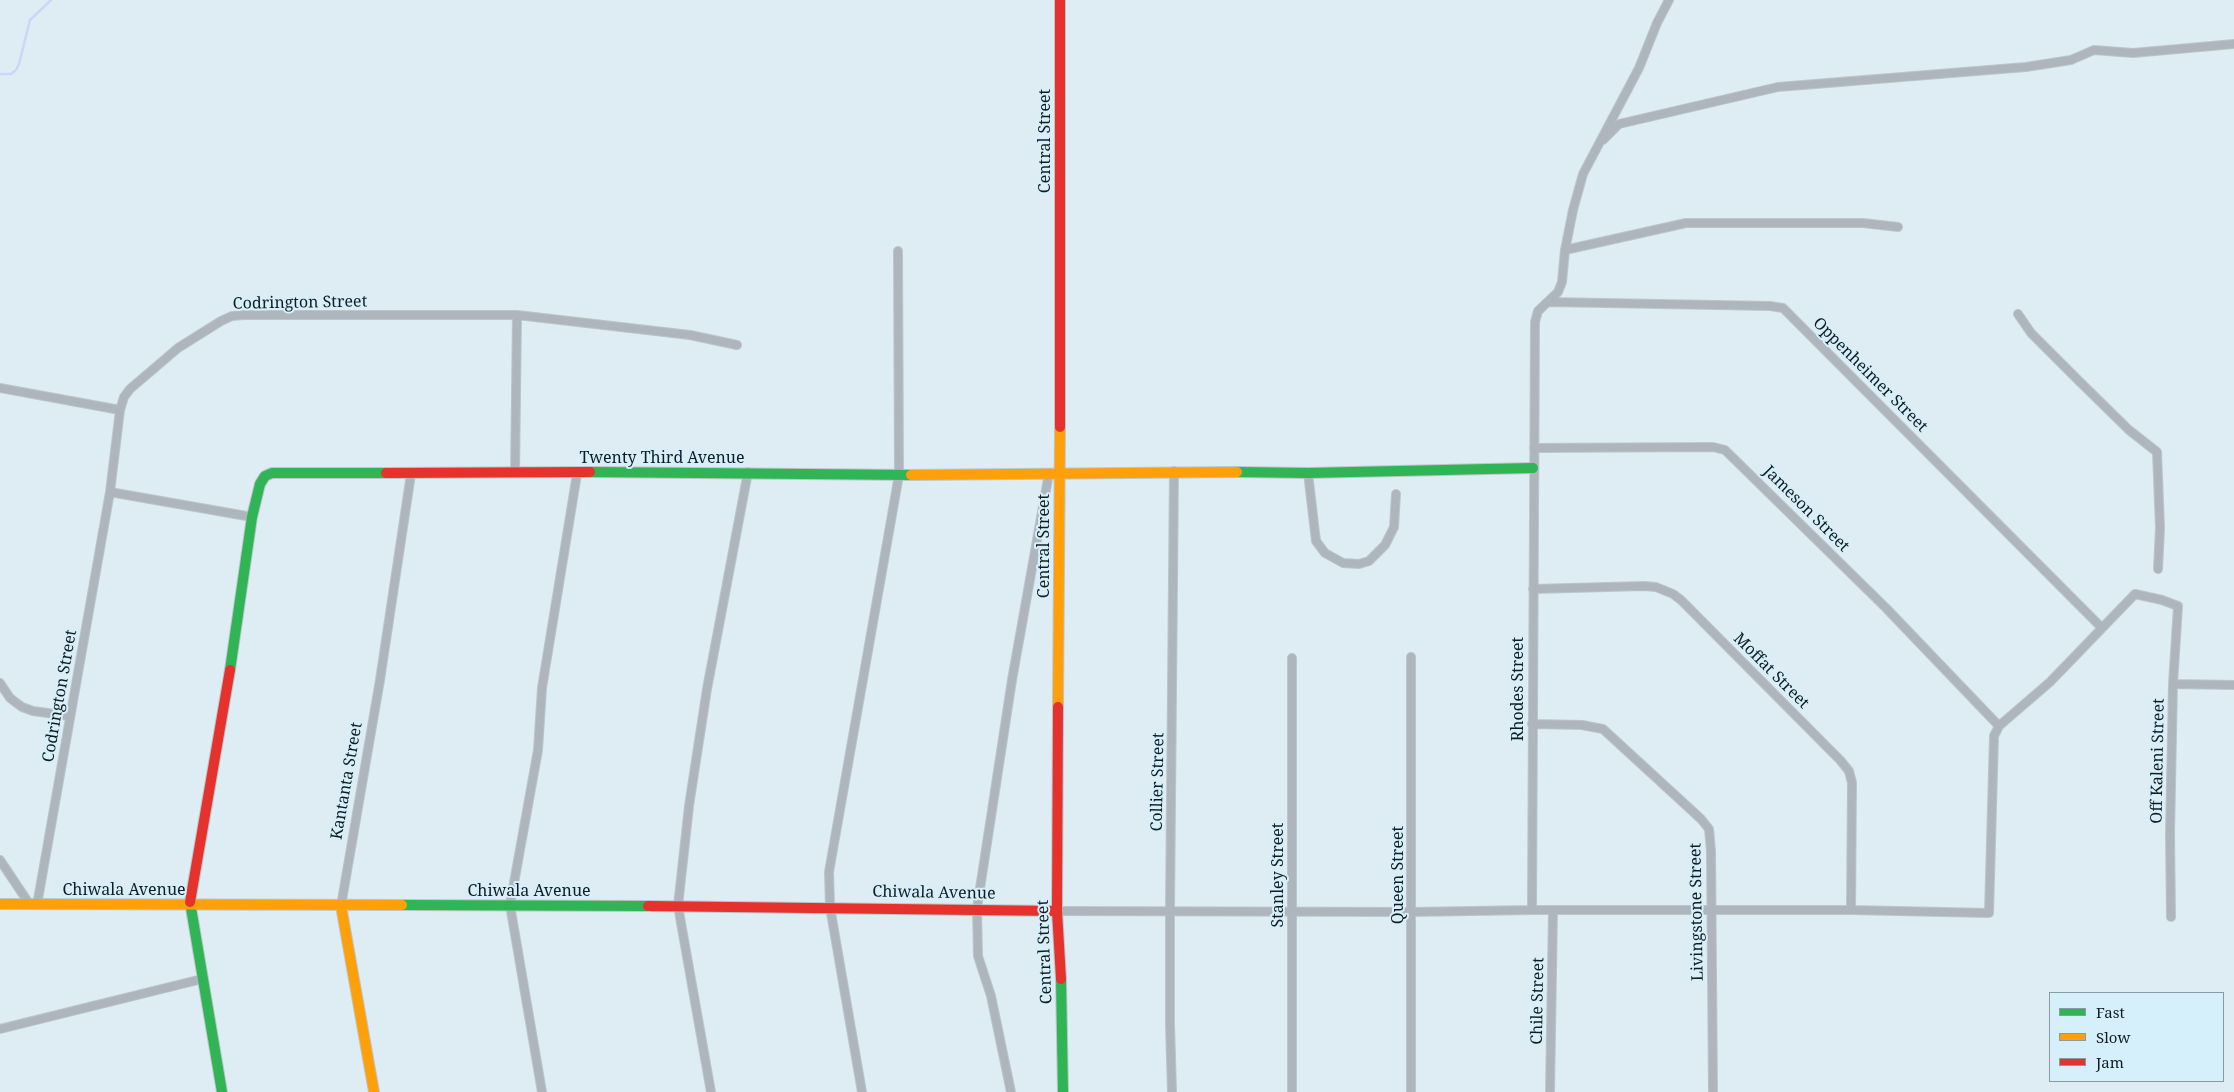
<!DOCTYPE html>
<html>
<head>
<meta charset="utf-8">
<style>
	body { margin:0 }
	#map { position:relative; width:2234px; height:1092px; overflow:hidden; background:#deecf3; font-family:"Noto Serif",serif }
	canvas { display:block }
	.legend { position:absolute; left:2049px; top:992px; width:175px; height:90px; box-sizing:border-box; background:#d6f0fb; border:1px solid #889ba3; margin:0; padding:6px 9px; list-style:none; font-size:15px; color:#121c20 }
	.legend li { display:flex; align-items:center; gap:10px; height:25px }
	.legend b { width:25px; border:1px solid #889ba3 }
</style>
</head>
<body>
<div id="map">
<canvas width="2234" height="1092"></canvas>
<ul class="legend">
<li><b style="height:6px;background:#30b455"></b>Fast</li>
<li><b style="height:6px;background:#ff9f0a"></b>Slow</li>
<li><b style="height:6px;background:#e5322d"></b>Jam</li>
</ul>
</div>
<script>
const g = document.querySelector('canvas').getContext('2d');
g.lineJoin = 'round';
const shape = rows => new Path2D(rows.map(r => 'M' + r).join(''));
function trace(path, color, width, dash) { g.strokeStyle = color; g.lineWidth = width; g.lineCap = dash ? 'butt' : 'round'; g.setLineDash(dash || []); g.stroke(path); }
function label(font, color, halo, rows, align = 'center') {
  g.font = font + ' "Noto Serif",serif'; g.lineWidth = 4; g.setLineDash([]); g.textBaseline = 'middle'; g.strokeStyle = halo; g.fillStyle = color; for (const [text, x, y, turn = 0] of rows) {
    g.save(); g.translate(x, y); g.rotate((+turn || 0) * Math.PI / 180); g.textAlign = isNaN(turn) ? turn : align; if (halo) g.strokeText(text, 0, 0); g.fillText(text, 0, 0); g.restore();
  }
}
trace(shape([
	[0,74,11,74,16,70,19,64,30,20,51,0]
]), '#ced5f8', 2.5);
const street = shape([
	[1603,140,1619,124,1778,87,2026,67,2071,60,2094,50,2133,53,2234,44],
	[1565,250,1686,223,1863,223,1898,227],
	[1549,302,1770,306,1783,308,2102,628],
	[2018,314,2031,333,2079,381,2129,430,2157,452,2160,528,2158,569],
	[0,388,120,410],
	[1534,448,1713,447,1725,450,1886,608,1999,726],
	[515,473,517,315],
	[1308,473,1316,541,1325,553,1343,563,1359,564,1369,561,1385,545,1394,527,1396,494],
	[110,492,252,517],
	[1533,589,1644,586,1656,587,1673,594,1681,600,1840,760,1849,771,1852,783,1851,910],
	[0,683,10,698,22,707,33,711,70,716],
	[2173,684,2234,685],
	[1532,724,1582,725,1603,729,1701,819,1709,829,1711,851,1713,1092],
	[0,860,30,905],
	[37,905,110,492,120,410,124,397,130,389,178,348,221,321,232,316,244,315,517,315,690,335,737,345],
	[341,906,380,680,411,474],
	[1532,910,1535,322,1538,311,1558,292,1562,282,1565,250,1573,210,1583,174,1639,68,1657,23,1669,0],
	[1057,911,1411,912,1532,910,1851,910,1989,913,1994,736,1999,726,2050,682,2135,594,2162,600,2178,606,2173,684,2170,834,2171,917],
	[0,1029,202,979],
	[542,1092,510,905,538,750,542,688,577,474],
	[711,1092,678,906,689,806,707,689,748,472],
	[862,1092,830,907,829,872,899,475,898,251],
	[1011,1092,991,996,978,956,977,908,1012,680,1049,473],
	[1172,1092,1170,1024,1170,910,1174,471],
	[1292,1092,1292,658],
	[1411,1092,1411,657],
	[1550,1092,1553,910]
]);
const fast = shape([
	[590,472,911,475],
	[1237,472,1308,473,1533,468],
	[230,670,252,517,260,484,265,476,272,473,386,473],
	[190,902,222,1092],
	[402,905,648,906],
	[1061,979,1063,1092]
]);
const slow = shape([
	[911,475,1237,472],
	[1058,707,1060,427],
	[0,904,402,905],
	[341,906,374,1092]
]);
const jam = shape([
	[1060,427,1060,0],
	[386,473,590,472],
	[1058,707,1057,911,1061,979],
	[190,902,230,670],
	[648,906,1057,911]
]);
trace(street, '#bbc6cb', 10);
trace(fast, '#bbc6cb', 12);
trace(slow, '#bbc6cb', 12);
trace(jam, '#bbc6cb', 12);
trace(street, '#aeb5bc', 8);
trace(fast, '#30b455', 10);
trace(slow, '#ff9f0a', 10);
trace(jam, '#e5322d', 10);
label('16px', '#121c20', '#d6f0fb', [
	["Central Street",1045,141,-90],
	["Codrington Street",300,303,-1],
	["Oppenheimer Street",1870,375,45],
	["Twenty Third Avenue",662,458],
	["Jameson Street",1806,509,45],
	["Central Street",1044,546,-90],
	["Moffat Street",1771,671,45],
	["Rhodes Street",1518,689,-90],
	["Codrington Street",60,696,-80],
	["Off Kaleni Street",2158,761,-89],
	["Kantanta Street",347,781,-80],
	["Collier Street",1158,782,-89],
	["Stanley Street",1278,875,-90],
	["Queen Street",1398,875,-90],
	["Chiwala Avenue",124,890],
	["Chiwala Avenue",529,891],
	["Chiwala Avenue",934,893,1],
	["Livingstone Street",1697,912,-91],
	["Central Street",1045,952,-92],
	["Chile Street",1538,1001,-89]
]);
</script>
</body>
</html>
